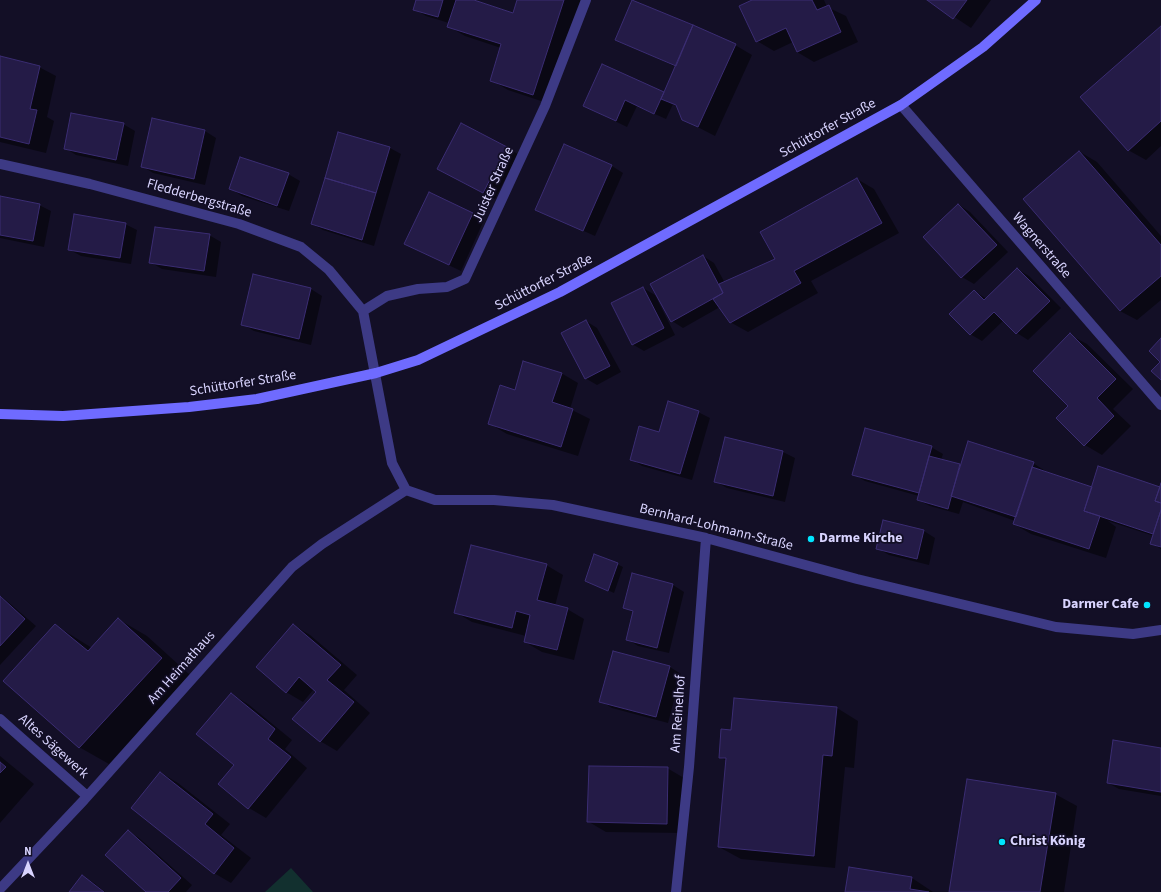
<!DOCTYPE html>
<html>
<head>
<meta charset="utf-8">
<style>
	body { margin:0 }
	#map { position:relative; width:1161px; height:892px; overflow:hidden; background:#130f26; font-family:"Source Sans 3",sans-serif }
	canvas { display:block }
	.north { position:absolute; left:8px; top:844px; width:40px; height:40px; -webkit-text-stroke:3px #130f26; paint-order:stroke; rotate:0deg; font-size:11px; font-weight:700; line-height:16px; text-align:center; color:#d9d4ff }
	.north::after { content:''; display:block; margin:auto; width:14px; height:18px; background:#d9d4ff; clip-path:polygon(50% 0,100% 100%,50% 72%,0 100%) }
</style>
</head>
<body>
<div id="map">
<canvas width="1161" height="892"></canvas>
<div class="north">N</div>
</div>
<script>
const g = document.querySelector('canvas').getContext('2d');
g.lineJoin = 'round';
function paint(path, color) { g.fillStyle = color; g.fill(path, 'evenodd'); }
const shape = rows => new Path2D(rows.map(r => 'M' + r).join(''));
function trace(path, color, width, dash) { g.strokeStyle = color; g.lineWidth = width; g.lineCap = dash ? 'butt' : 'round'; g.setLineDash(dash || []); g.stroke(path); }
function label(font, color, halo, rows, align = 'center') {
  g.font = font + ' "Source Sans 3",sans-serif'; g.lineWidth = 3.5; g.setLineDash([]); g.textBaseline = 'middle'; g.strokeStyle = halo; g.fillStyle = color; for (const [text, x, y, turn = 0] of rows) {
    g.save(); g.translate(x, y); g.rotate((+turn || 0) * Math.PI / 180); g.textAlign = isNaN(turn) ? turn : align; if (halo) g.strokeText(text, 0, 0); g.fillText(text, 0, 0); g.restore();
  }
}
paint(shape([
	[291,868,313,892,265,892]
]), '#12302f');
paint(shape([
	[417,0,471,0,514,14,518,0,584,0,550,104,508,90,491,80,501,48,465,36,448,26,449,23,426,16,414,9],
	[755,0,824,0,827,7,846,16,858,42,814,62,797,52,793,42,774,51,757,41],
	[929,0,991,0,971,28],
	[1161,27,1161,146,1146,160,1128,150],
	[616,39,735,45,752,55,715,136,682,119,677,107,673,104,666,119,637,106,627,127,584,106,602,65,665,93,676,67],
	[0,57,39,67,56,76,47,117,54,121,46,153,0,142],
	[123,124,135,131,128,166,76,155,65,148],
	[461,124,518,154,495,199,449,175],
	[205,131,216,138,205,185,153,173,142,166],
	[390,148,401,154,374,246,323,230,312,224],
	[1080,152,1097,162,1161,236,1161,300,1137,320,1120,311],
	[612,166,623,173,595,236,537,210],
	[288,174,300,181,289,211,242,196,231,189],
	[857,179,874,189,899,233,811,281,818,293,748,332,730,322,720,307,683,328,672,321,703,256,714,263,725,283,776,259],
	[429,194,484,220,461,271,417,250],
	[0,197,39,205,51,211,44,247,0,238],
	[959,205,970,212,1008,252,974,284,962,277,924,237],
	[125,224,137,230,131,264,81,256,70,250],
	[209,235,221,242,216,277,162,269,150,262],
	[1017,269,1029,276,1061,308,1028,340,1017,333,1004,320,982,341,970,334,974,291,987,299],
	[254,275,311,289,322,296,311,345,254,331,242,324],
	[643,288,655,295,675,335,644,351,632,344],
	[586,321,597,328,621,372,597,385,585,378],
	[1070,335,1087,344,1133,389,1113,409,1131,426,1102,455,1085,445,1058,418,1070,406],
	[561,373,578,383,570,409,590,419,578,456,507,434,490,424,515,391],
	[698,412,710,418,692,480,642,466,631,459],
	[726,438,783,452,795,458,785,502,727,488,716,482],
	[931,447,943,454,941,460,961,466,1033,463,1050,474,1092,488,1160,488,1161,486,1161,549,1151,543,1154,536,1108,521,1116,527,1106,558,1031,534,1014,524,1015,521,963,502,959,514,930,506,918,500,919,496,865,481,853,474],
	[924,531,935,538,929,565,889,555,877,548],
	[617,564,623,567,614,593,592,583],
	[546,565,563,575,555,606,567,609,584,619,574,660,542,652,525,642,526,636,472,622,455,612],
	[632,574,673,585,684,592,669,653,638,646,627,639,634,613,624,607],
	[0,595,36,626,0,665],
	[118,619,147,636,190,675,109,764,79,747,55,625,92,648],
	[293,625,310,635,357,675,344,690,370,713,337,751,320,741,317,692,314,689,303,702,286,692],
	[670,667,681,674,668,723,612,708,601,701],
	[231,694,248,704,292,740,285,749,307,768,266,818,249,808,220,783,235,765],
	[837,708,858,721,854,768,845,767,835,868,741,859,719,847,727,761,720,757,731,731],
	[1161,749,1161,796,1119,789,1108,783],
	[0,756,34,784,0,823],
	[667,768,684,778,684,833,606,832,589,822],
	[161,773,178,783,230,824,221,835,251,858,231,883,214,873],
	[1055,794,1077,806,1064,892,950,892],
	[128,831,139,838,192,885,186,892,148,892],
	[82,876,94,883,105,892,70,892],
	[912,878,933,892,846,892]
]), '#0007');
const building = shape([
	[416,0,443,0,438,17,413,10,416,0],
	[456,0,474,0,513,13,517,0,564,0,533,95,490,81,501,44,447,27,456,0],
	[632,0,693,25,676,66,615,40,632,0],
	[752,0,812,0,817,10,829,5,841,32,797,52,786,28,756,42,739,6,752,0],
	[927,0,967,0,953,19,927,0],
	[693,25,736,44,698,127,682,120,676,105,661,99,693,25],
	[1161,26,1161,121,1128,151,1080,97,1161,26],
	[0,56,40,66,30,109,37,110,29,144,0,137,0,56],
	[602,64,664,92,654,114,625,100,616,121,583,106,602,64],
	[71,113,124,123,116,160,64,149,71,113],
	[152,118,205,130,194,179,141,167,152,118],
	[461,123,507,147,483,193,437,169,461,123],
	[338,132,390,147,376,193,325,178,338,132],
	[564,144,612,165,583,231,535,210,564,144],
	[1079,151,1161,245,1161,276,1120,311,1023,199,1079,151],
	[240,157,289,173,277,206,229,189,240,157],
	[325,178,376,193,362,240,311,224,325,178],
	[857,178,882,223,794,271,801,283,730,323,713,299,723,293,719,284,775,259,760,232,857,178],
	[429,192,473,213,449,265,404,244,429,192],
	[0,196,40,204,33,241,0,235,0,196],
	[958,204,997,245,961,278,923,237,958,204],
	[74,214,126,223,120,258,68,250,74,214],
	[155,227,210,234,204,271,149,263,155,227],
	[703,255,723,293,671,322,650,284,703,255],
	[1017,268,1050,301,1016,334,994,312,970,335,949,314,974,290,984,300,1017,268],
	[253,274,311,288,299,339,241,325,253,274],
	[643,287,664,328,632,345,611,303,643,287],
	[586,320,610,366,585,379,561,333,586,320],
	[1070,333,1116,379,1097,398,1114,416,1084,446,1056,418,1068,406,1033,371,1070,333],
	[1161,338,1161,380,1151,371,1160,362,1149,351,1161,338],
	[523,361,562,373,552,402,573,409,561,447,488,424,500,385,515,390,523,361],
	[668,401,699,411,680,474,630,460,639,426,659,432,668,401],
	[865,428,932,446,919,493,852,475,865,428],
	[725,437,783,451,773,496,714,482,725,437],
	[968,441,1034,462,1016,517,951,496,968,441],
	[929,456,960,464,948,509,917,500,929,456],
	[1098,466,1160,487,1155,501,1161,503,1161,510,1153,534,1084,511,1098,466],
	[1032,467,1092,487,1084,511,1100,516,1089,549,1013,524,1032,467],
	[1161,483,1161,503,1155,501,1161,483],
	[1161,510,1161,547,1150,544,1161,510],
	[883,520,924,530,917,559,876,549,883,520],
	[471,545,547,564,537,600,568,608,557,650,524,642,530,615,516,611,512,628,454,613,471,545],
	[594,554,618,563,608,591,585,581,594,554],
	[632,573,673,584,657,648,626,640,633,611,623,608,632,573],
	[0,596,25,619,0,646,0,596],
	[118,618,162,658,79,748,3,681,55,624,88,651,118,618],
	[293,624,341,665,327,680,354,702,320,742,292,719,316,692,299,677,286,693,256,667,293,624],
	[613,651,670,666,656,717,599,702,613,651],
	[231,693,275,729,268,739,291,757,248,809,218,784,234,765,196,734,231,693],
	[734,698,837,707,832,756,823,755,814,856,718,847,726,758,719,758,721,729,731,730,734,698],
	[1113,740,1161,748,1161,792,1107,783,1113,740],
	[0,762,6,767,0,773,0,762],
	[589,766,668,767,667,824,587,822,589,766],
	[160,772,213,814,205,824,234,848,214,874,131,808,160,772],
	[967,779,1056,793,1040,892,949,892,967,779],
	[128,830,181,878,168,892,146,892,105,855,128,830],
	[849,867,912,877,910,889,929,892,845,892,849,867],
	[82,875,104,892,69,892,82,875]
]);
paint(building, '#241b47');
trace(building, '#3b2d73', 1);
trace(shape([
	[901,105,1161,405],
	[0,164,90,184,239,224,301,247,329,270,363,311,392,463,406,490,435,500,494,500,553,505,706,538,857,579,1056,627,1133,634,1161,630],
	[363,311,387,296,418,289,447,287,465,279,545,106,586,0],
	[0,719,87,796],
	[0,889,84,800,292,567,322,544,406,490],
	[676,892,689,767,706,538]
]), '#3d3a85', 10);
trace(shape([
	[0,414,63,416,189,407,257,399,376,373,418,360,560,292,901,105,983,47,1036,0]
]), '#6f6bff', 10);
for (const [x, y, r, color] of [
	[811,539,4,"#00e5ff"],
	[1147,605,4,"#00e5ff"],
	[1002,842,4,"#00e5ff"]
]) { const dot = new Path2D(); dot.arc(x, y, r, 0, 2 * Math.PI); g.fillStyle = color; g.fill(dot); trace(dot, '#130f26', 1.5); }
label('14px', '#d9d4ff', '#130f26', [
	["Schüttorfer Straße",828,129,-29],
	["Juister Straße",494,185,-66],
	["Fledderbergstraße",199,199,16],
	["Wagnerstraße",1041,246,49],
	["Schüttorfer Straße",544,283,-27],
	["Schüttorfer Straße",243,384,-9],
	["Bernhard-Lohmann-Straße",716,528,14],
	["Am Heimathaus",182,668,-48],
	["Am Reinelhof",679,714,-86],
	["Altes Sägewerk",53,747,42]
]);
label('bold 14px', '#d9d4ff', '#130f26', [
	["Darme Kirche",819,539],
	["Darmer Cafe",1139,605,"right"],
	["Christ König",1010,842]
], 'left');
</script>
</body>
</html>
